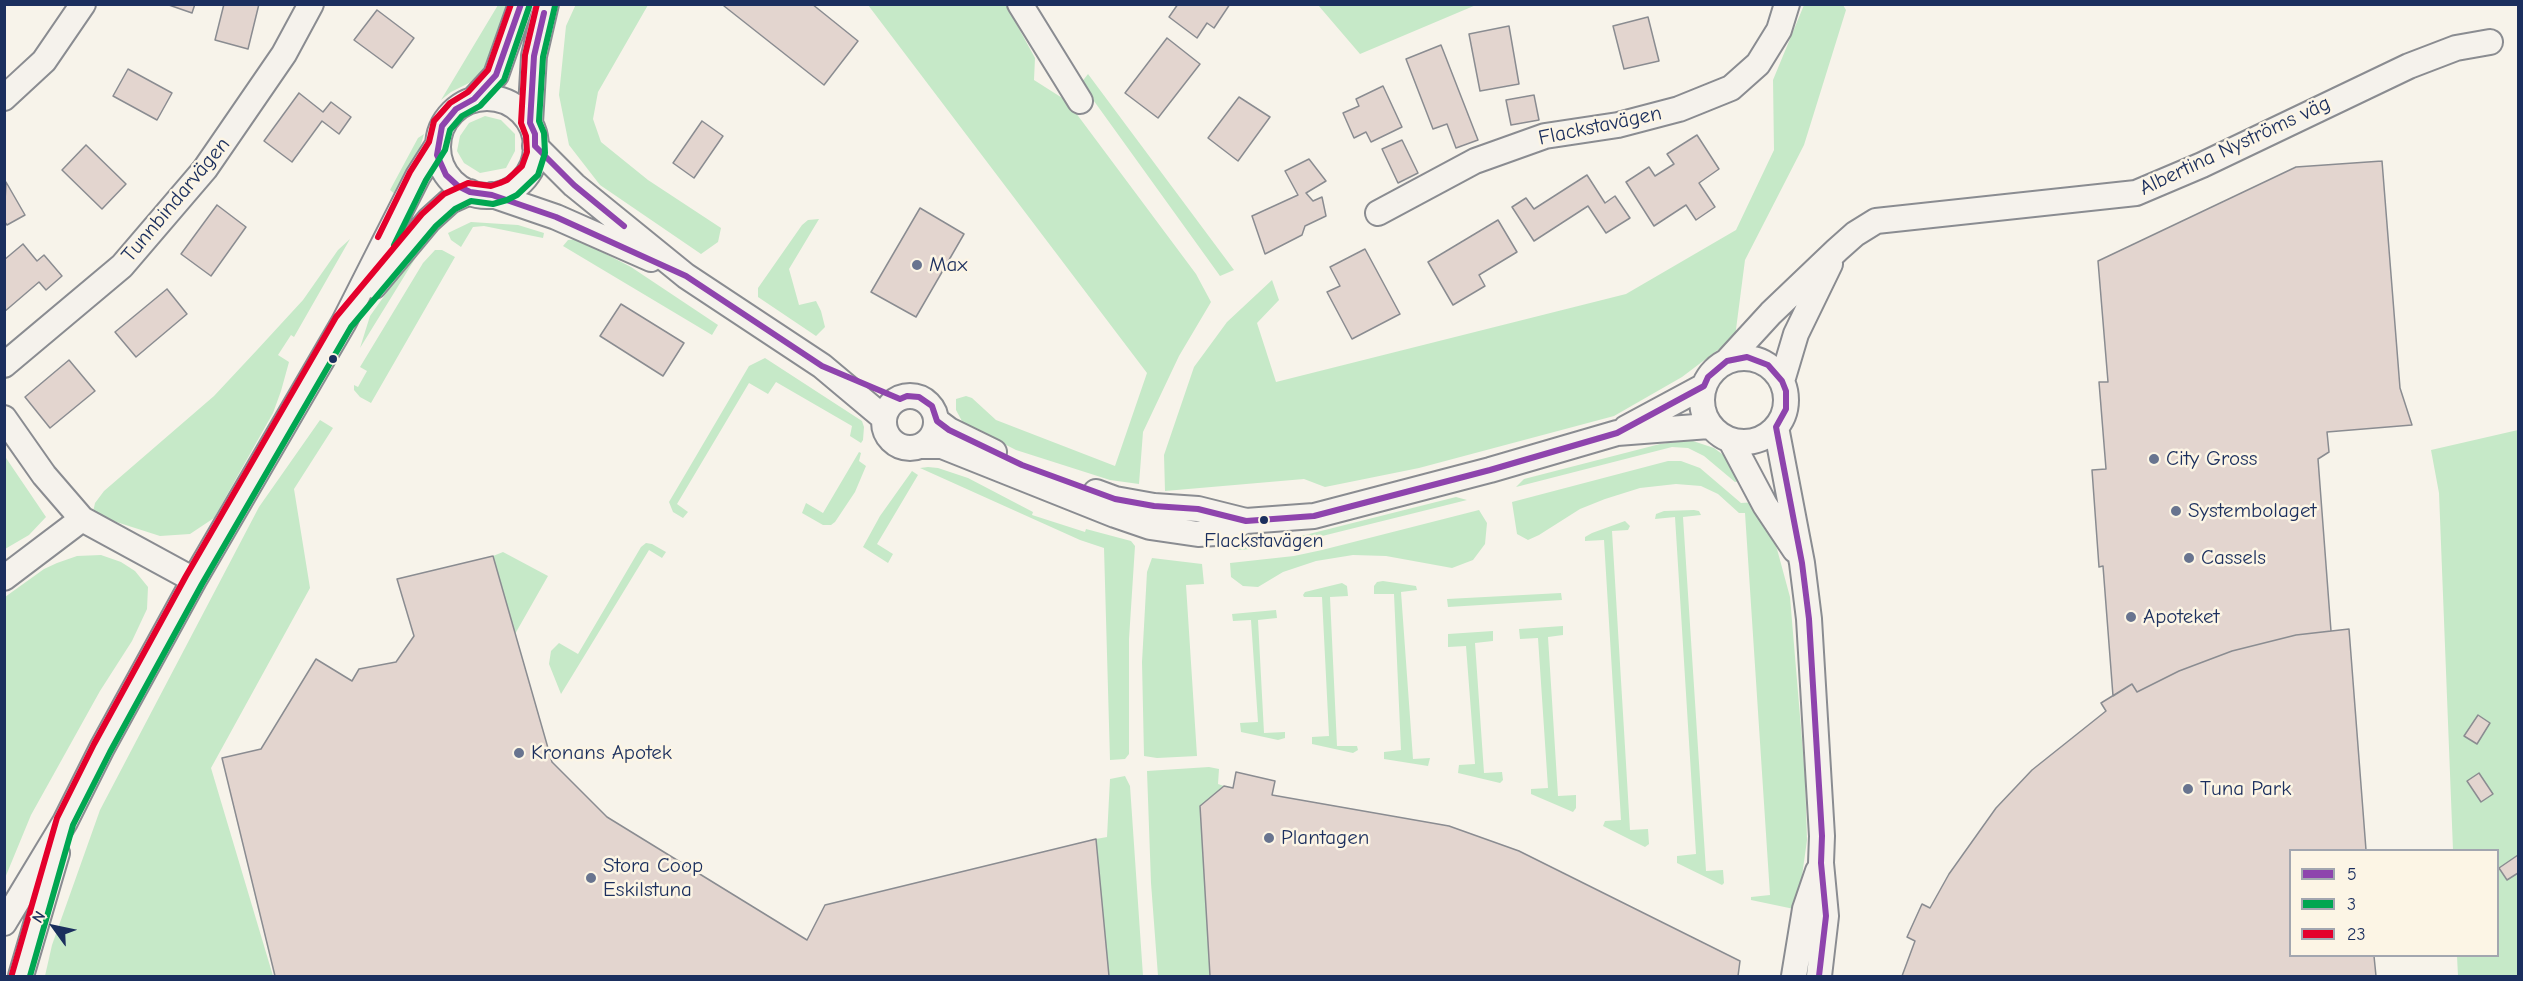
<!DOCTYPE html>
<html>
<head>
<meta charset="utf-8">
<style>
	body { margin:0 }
	#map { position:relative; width:2523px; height:981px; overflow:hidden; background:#f7f3ea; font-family:"Comic Neue",sans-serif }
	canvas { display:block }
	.frame { position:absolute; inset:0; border:6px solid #1b2f5e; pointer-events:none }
	.legend { position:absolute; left:2289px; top:849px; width:210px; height:108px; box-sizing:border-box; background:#fcf5e5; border:2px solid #a2a6af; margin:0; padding:8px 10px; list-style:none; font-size:18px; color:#1b2f5e }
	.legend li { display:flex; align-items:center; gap:12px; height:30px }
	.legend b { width:30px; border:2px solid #a2a6af }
	.north { position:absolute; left:24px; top:897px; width:60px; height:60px; -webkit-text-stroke:4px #fcf5e5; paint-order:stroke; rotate:303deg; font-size:16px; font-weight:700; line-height:24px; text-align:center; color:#1b2f5e }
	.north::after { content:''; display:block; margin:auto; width:21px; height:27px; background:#1b2f5e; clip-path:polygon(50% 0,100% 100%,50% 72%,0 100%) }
</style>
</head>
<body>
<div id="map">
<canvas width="2523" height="981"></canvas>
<div class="frame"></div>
<ul class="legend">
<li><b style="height:8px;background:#8e44ad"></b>5</li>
<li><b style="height:8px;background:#00a651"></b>3</li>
<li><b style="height:8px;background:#e4002b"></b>23</li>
</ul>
<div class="north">N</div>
</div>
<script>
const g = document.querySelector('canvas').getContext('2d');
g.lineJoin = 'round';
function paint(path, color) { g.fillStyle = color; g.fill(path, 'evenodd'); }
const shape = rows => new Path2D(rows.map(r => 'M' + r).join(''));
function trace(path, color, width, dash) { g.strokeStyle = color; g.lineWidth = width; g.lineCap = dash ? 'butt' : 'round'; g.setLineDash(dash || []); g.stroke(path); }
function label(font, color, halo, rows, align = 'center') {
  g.font = font + ' "Comic Neue",sans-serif'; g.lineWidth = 5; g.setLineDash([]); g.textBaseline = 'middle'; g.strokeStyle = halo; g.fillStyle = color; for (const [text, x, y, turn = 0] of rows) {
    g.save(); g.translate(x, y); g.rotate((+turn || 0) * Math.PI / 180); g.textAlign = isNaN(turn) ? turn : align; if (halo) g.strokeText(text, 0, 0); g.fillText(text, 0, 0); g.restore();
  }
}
paint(shape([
	[576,4,648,5,598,92,593,119,601,142,648,180,721,228,718,242,701,254,600,185,569,145,559,95,566,26],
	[498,5,510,5,489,68,477,79,451,92,441,100],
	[868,5,1006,5,1035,58,1034,80,1067,101,1196,274,1211,302,1179,356,1143,432,1139,484,1110,480,1016,450,963,423,956,410,956,399,966,396,972,398,996,420,1115,466,1147,373],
	[1318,5,1476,5,1360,54],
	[1804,5,1843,5,1846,10,1804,145,1745,260,1735,337,1682,377,1614,416,1419,468,1325,487,1304,479,1165,491,1164,455,1194,367,1227,322,1272,280,1279,300,1257,323,1276,382,1626,294,1736,230,1774,150,1773,80],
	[1088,74,1234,270,1220,276,1081,83],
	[485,116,501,120,515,134,515,151,506,168,480,173,464,163,457,151,460,136,469,123],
	[424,134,415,164,397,196,390,190,418,138],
	[819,219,789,269,799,305,816,301,821,311,825,327,816,336,758,297,758,288,802,225,808,220],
	[471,222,518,225,544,233,543,238,484,226,473,227,461,247,451,240,448,233],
	[350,239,294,337,291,335,278,355,289,362,281,391,273,413,214,518,190,534,160,536,107,519,93,512,95,503,104,491,214,396,257,350,303,300,338,250],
	[577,239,631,267,718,325,712,335,563,246,568,240],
	[424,240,426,241,360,348,370,316],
	[435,250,442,250,455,257,371,403,360,397,354,390,354,385,358,387,367,371,360,367,423,263],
	[765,358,862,421,864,427,863,440,861,443,850,436,852,426,776,382,768,394,749,383,677,504,688,512,683,518,673,512,669,502,749,366],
	[320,420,333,428,294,489,310,588,211,768,273,976,45,976,52,945,100,810,259,507],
	[2518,430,2518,976,2458,976,2457,956,2498,956,2498,850,2453,850,2439,493,2431,450],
	[1690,440,1714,448,1726,457,1744,480,1735,482,1704,456,1688,448,1672,447,1516,487,1524,479,1660,444],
	[859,452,861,453,859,461,866,466,855,492,835,522,831,525,823,525,802,513,806,503,823,513],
	[4,455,46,517,29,535,5,549],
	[1668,461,1681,461,1700,468,1741,503,1757,502,1777,549,1790,597,1805,776,1807,840,1799,898,1794,909,1751,900,1751,897,1770,895,1745,513,1739,513,1718,494,1701,486,1676,484,1640,488,1605,499,1580,509,1539,535,1528,540,1517,534,1512,502],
	[928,467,938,468,968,478,1033,512,1032,515,1085,532,1086,529,1131,541,1135,546,1129,639,1129,754,1125,759,1110,760,1104,548,1080,540,920,468],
	[912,471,918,475,877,544,893,554,888,563,863,547,880,516],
	[1456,497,1467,500,1278,547,1238,550,1241,545,1305,535],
	[1479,510,1487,523,1485,544,1473,560,1452,568,1386,556,1353,555,1316,561,1283,572,1258,587,1243,586,1231,577,1230,563,1294,556,1322,550],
	[1694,510,1699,511,1701,515,1683,517,1706,871,1723,870,1724,883,1722,885,1677,863,1677,856,1696,854,1675,517,1655,519,1656,514,1664,511],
	[1625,521,1630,526,1628,530,1612,531,1630,830,1648,829,1649,844,1645,847,1603,826,1605,821,1621,820,1604,540,1585,541,1585,537,1592,533],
	[646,543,652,544,666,552,662,558,649,550,561,694,549,664,551,651,559,643,578,654,641,547],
	[503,552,548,576,515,634,493,556],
	[101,555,121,562,135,571,148,587,147,609,132,641,100,691,31,815,5,878,5,597,44,569,57,563,77,556],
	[1152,558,1202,564,1204,584,1186,585,1197,756,1157,758,1144,756,1142,662,1147,572],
	[1383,581,1416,586,1417,590,1401,592,1413,759,1430,758,1428,766,1384,759,1384,752,1401,750,1394,594,1374,594,1374,586,1377,582],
	[1342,583,1347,586,1348,596,1330,597,1337,746,1357,746,1358,750,1353,753,1312,744,1312,737,1329,736,1322,597,1304,597,1303,595,1305,592],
	[1561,593,1562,600,1448,607,1447,599],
	[1276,610,1277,618,1258,620,1264,733,1285,732,1285,738,1278,740,1241,732,1240,723,1258,722,1251,620,1233,621,1232,614],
	[1563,626,1563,635,1548,637,1558,796,1576,795,1576,808,1573,812,1531,794,1531,789,1548,788,1538,638,1520,639,1519,629],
	[1493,631,1493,641,1475,643,1484,773,1502,772,1503,780,1500,783,1458,773,1459,765,1475,764,1466,646,1448,647,1448,634],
	[1209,767,1219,769,1218,784,1224,786,1200,806,1210,976,1158,976,1151,883,1147,771],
	[1125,776,1130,786,1143,976,1109,976,1096,839,1107,837,1110,779]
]), '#c6e9c8');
const building = shape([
	[166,4,195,4,192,13,166,4],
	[224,4,259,4,248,49,215,40,224,4],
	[725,4,812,4,858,41,824,85,724,6,725,4],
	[1178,4,1230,4,1214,28,1207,23,1197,38,1169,17,1178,4],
	[377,10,414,38,392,68,354,40,377,10],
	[1648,17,1659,61,1624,69,1613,26,1648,17],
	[1509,26,1519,84,1480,91,1469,34,1509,26],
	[1167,38,1200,64,1158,118,1125,93,1167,38],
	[1441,45,1478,140,1456,148,1447,124,1433,129,1406,59,1441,45],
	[128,69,172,93,157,120,113,96,128,69],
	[1383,86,1402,127,1371,142,1366,132,1354,138,1343,113,1359,106,1356,99,1383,86],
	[299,93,323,112,331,102,351,117,339,134,322,121,292,162,264,141,299,93],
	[1534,95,1539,120,1511,125,1506,100,1534,95],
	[1239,97,1270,117,1238,161,1208,138,1239,97],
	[702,121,723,136,694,178,673,163,702,121],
	[1697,135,1719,169,1699,183,1715,207,1696,220,1686,205,1654,226,1626,182,1649,167,1655,176,1674,164,1667,154,1697,135],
	[1402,140,1418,173,1398,183,1382,149,1402,140],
	[86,145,126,184,102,209,62,170,86,145],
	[1309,159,1326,181,1306,193,1313,201,1322,197,1326,216,1305,226,1302,235,1265,254,1252,216,1298,195,1285,171,1309,159],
	[2382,161,2400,388,2412,425,2327,432,2329,452,2318,459,2331,631,2296,635,2232,651,2179,671,2137,692,2132,684,2113,696,2103,566,2099,567,2092,470,2106,469,2099,382,2108,382,2098,261,2296,167,2382,161],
	[1587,175,1605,203,1615,196,1630,218,1606,233,1588,206,1534,241,1512,207,1526,198,1534,209,1587,175],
	[6,182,25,215,7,225,4,221,6,182],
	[217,205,246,227,211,276,181,254,217,205],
	[920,208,964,234,916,317,871,292,920,208],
	[1498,220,1517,252,1479,275,1485,286,1453,305,1428,262,1498,220],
	[23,244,37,261,44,255,62,276,46,290,39,282,4,312,4,260,23,244],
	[1365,249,1400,314,1352,339,1327,292,1340,286,1330,267,1365,249],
	[167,289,187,314,136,357,115,332,167,289],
	[621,304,684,343,663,376,600,336,621,304],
	[69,360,95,391,50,428,25,397,69,360],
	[493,556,552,762,607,817,807,940,825,905,1096,839,1109,976,275,976,222,758,261,749,316,659,352,681,359,669,396,662,414,636,397,579,493,556],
	[2349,629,2366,850,2290,850,2290,956,2374,956,2376,976,1902,976,1915,941,1907,937,1922,904,1930,908,1949,874,1996,808,2032,770,2106,711,2101,703,2132,684,2137,692,2179,671,2232,651,2296,635,2349,629],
	[2478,715,2490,723,2477,744,2464,736,2478,715],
	[1236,772,1275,781,1272,795,1449,826,1519,851,1740,961,1738,976,1210,976,1200,806,1224,786,1233,788,1236,772],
	[2479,773,2493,794,2481,802,2467,781,2479,773],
	[2518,855,2518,873,2507,880,2499,868,2518,855]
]);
paint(building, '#e3d5cf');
trace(building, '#8a8c91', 1.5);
const minor = shape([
	[1020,4,1080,101],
	[4,98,44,61,83,4],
	'438 147a49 49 0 1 1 98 0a49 49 0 1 1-98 0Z',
	[474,99,496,75,521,4],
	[530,123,534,56,546,4],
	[535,146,574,185,686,276,822,366,884,418],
	[492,195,556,217,651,259],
	[1378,213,1475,161,1545,136,1618,125,1679,109,1731,88,1758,64,1779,30,1787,4],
	[374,286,429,220,450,201,470,192],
	'1702 400a42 42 0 1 1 84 0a42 42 0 1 1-84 0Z',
	[1727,361,1771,313,1837,250,1855,234,1876,221,2136,193,2202,165,2409,66,2456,48,2490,42],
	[4,365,122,266,205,169,284,54,311,4],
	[1782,381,1796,334,1830,264],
	'884 422a26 26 0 1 1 52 0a26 26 0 1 1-52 0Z',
	[4,418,44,475,82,519,194,580],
	[937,421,949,430,994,452],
	[1776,427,1802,563,1809,619,1822,836,1821,863,1826,916,1819,976],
	[1626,428,1704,386],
	[1731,441,1765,505,1795,550],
	[922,446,942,446,1115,515,1150,527,1198,534,1217,533,1246,521,1314,516,1490,470,1617,433,1709,426],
	[1096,492,1115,499,1154,506,1198,509,1246,521],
	[4,578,82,519],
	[4,923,65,822,102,748,194,580,344,322,418,176,437,146],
	[21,976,57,853],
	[1794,976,1805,909,1818,871]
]);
trace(minor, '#8a8c91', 28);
trace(minor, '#f5f2ec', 24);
trace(shape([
	[521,4,496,75,474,99,456,109,442,126,437,155,446,175,458,186,470,192,492,195,556,217,686,276,822,366,900,399,907,396,919,397,932,406,937,421,949,430,1022,465,1115,499,1154,506,1198,509,1246,521,1314,516,1490,470,1617,433,1704,386,1708,377,1727,361,1747,357,1768,365,1782,381,1786,391,1786,409,1776,427,1802,563,1809,619,1822,836,1821,863,1826,916,1819,976],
	[544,13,534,56,530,123,535,134,535,146,574,185,624,226]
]), '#8e44ad', 6);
trace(shape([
	[394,245,426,180,445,150,450,130,462,116,480,106,504,80,529,7],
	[30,976,73,825,110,752,202,584,351,327,436,226,455,209,471,201,493,204,507,200,517,195,538,175,545,153,544,133,539,121,543,57,555,6]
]), '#00a651', 6);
trace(shape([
	[378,237,410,172,429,142,434,121,450,103,468,92,488,70,511,4],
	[12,974,57,818,94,744,186,576,336,317,422,214,444,194,468,183,491,186,500,183,507,180,522,166,527,152,526,136,521,123,525,55,537,4]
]), '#e4002b', 6);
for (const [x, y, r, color] of [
	[917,265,6,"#68748f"],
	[333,359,5,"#1b2f5e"],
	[2154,459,6,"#68748f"],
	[2176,511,6,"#68748f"],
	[1264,520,5,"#1b2f5e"],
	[2189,558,6,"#68748f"],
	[2131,617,6,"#68748f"],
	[519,753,6,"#68748f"],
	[2188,789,6,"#68748f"],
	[1269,838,6,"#68748f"],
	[591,878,6,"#68748f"]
]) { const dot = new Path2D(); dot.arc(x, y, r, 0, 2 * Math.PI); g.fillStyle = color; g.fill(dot); trace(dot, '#fcf5e5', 2); }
label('20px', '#1b2f5e', '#fcf5e5', [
	["Flackstavägen",1264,541]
]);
label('21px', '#1b2f5e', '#fcf5e5', [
	["Flackstavägen",1600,126,-12],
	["Albertina Nyströms väg",2235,146,-25],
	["Tunnbindarvägen",176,200,-50]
]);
label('21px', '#1b2f5e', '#fcf5e5', [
	["Max",929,265],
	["City Gross",2166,459],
	["Systembolaget",2188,511],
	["Cassels",2201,558],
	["Apoteket",2143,617],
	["Kronans Apotek",531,753],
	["Tuna Park",2200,789],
	["Plantagen",1281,838],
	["Stora Coop",603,866],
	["Eskilstuna",603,890]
], 'left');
</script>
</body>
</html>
